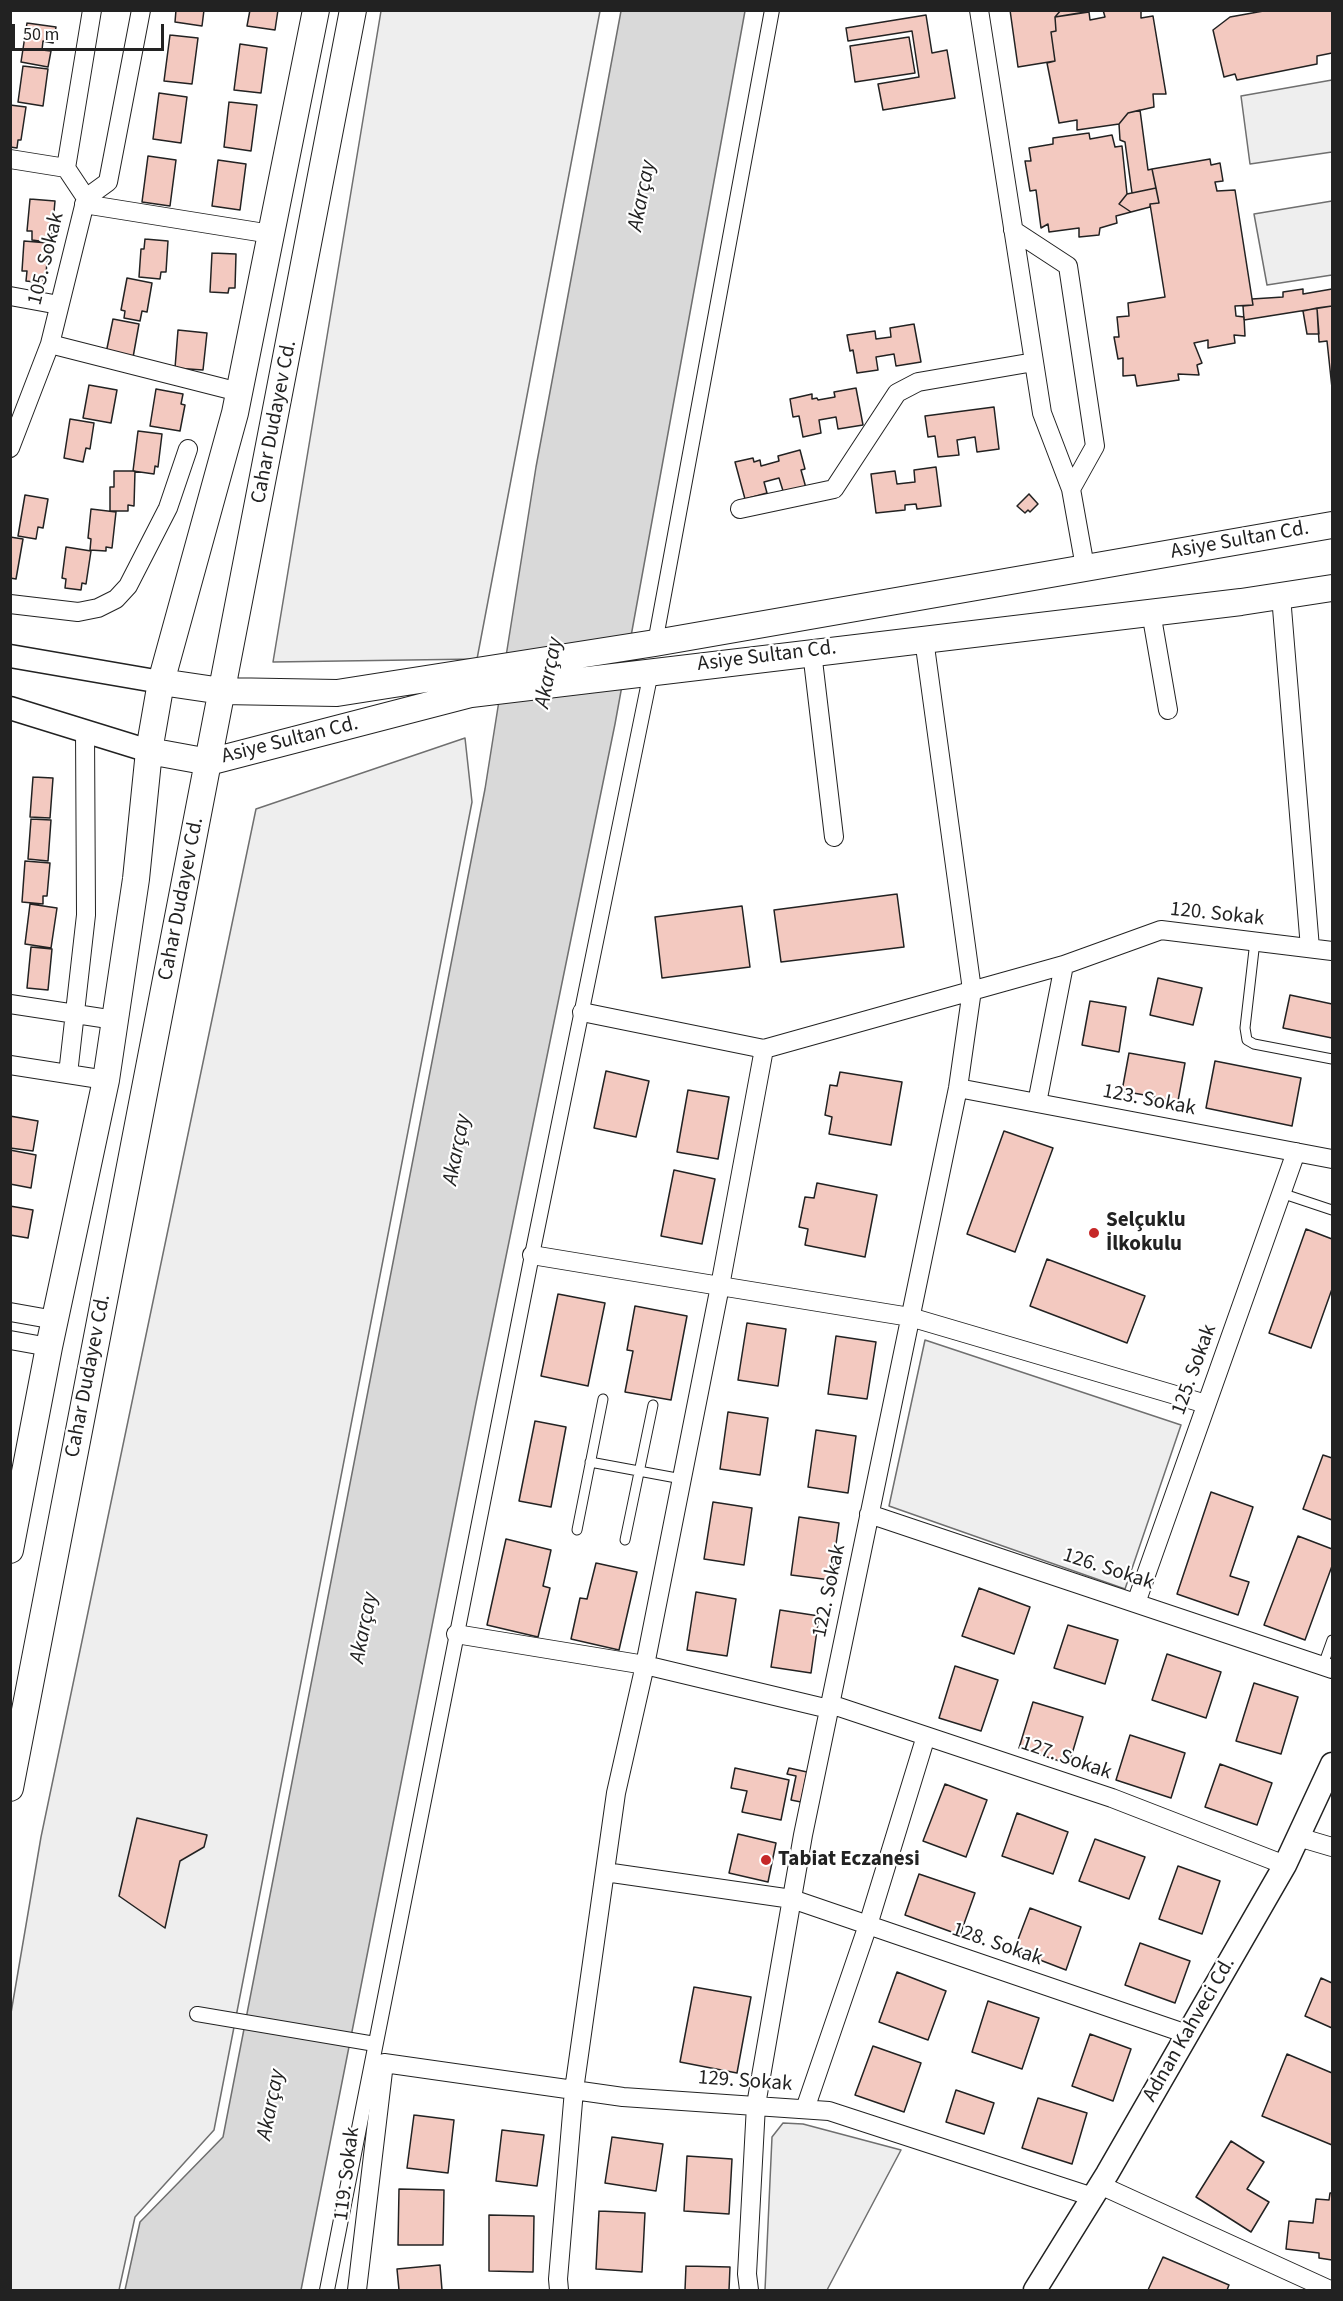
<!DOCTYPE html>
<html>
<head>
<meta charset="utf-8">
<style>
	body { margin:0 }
	#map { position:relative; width:1343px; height:2301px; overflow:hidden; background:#fff; font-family:"Source Sans 3",sans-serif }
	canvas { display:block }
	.frame { position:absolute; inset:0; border:12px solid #222; pointer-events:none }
	.scale { position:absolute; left:12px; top:24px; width:152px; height:27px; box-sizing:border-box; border:3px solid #222; border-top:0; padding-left:8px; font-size:18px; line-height:21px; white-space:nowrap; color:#222; -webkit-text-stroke:4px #fff; paint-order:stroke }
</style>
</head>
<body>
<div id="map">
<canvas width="1343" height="2301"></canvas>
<div class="frame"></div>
<div class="scale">50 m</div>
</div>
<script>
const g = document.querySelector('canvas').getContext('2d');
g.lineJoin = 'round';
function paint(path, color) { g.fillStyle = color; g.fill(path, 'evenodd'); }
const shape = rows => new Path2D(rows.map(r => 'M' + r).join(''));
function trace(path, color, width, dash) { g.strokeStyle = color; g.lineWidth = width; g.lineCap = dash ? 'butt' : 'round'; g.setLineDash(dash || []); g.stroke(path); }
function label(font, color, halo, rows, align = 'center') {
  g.font = font + ' "Source Sans 3",sans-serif'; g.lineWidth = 4.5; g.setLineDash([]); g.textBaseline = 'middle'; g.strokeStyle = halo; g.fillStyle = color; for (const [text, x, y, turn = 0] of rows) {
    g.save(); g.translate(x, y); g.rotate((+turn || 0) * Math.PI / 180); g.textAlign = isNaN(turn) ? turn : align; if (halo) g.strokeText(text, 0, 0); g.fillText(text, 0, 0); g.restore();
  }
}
const green = shape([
	[381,11,600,11,477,659,273,662,381,11],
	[1332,80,1332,152,1250,164,1241,96,1332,80],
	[1332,201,1332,275,1267,285,1254,214,1332,201],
	[465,738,472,802,214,2130,135,2217,119,2290,11,2290,11,2013,41,1837,256,809,465,738],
	[925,1340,1181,1425,1125,1589,889,1506,925,1340],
	[783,2123,803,2124,901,2150,827,2290,765,2290,772,2137,783,2123]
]);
paint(green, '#eee');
trace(green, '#6f6f6f', 1.5);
const water = shape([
	[621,11,745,11,615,724,476,1403,301,2290,125,2290,140,2222,223,2137,485,789,536,467,621,11]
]);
paint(water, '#d9d9d9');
trace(water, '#6f6f6f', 1.5);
const building = shape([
	[176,10,204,10,202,26,175,22,176,10],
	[250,10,278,10,275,30,247,26,250,10],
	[1010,10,1061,10,1055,17,1056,31,1051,32,1055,61,1018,67,1010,10],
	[1061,10,1097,10,1055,17,1061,10],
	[1103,10,1141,10,1141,18,1153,16,1166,94,1153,94,1154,107,1128,113,1119,124,1077,130,1077,120,1059,123,1047,63,1055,61,1051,32,1056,31,1055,17,1089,12,1090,20,1105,17,1103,10],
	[1269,10,1332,10,1332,53,1317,56,1317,64,1237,80,1235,74,1224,77,1213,30,1230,17,1269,10],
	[926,15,932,53,947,50,955,98,883,110,878,84,919,77,912,31,848,41,846,28,926,15],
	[27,23,56,27,53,43,43,41,42,50,51,51,48,67,21,62,27,23],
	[170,35,198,38,192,84,164,81,170,35],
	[909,37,915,73,855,82,850,46,909,37],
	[240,44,267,48,261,93,234,90,240,44],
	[23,66,48,69,43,106,18,102,23,66],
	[159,93,187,97,181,143,153,139,159,93],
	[229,102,257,105,251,151,224,147,229,102],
	[10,105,26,107,21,140,18,140,17,148,10,147,10,105],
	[1140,110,1148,170,1152,169,1156,188,1132,193,1125,142,1120,140,1119,124,1128,113,1140,110],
	[1089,133,1090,139,1112,135,1115,147,1122,146,1127,194,1119,204,1131,212,1116,216,1117,223,1100,228,1099,235,1079,237,1079,228,1049,232,1048,224,1041,228,1036,190,1030,191,1025,161,1031,161,1029,148,1053,144,1053,138,1089,133],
	[148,156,176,160,170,206,142,202,148,156],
	[1210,159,1211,165,1220,163,1223,181,1215,182,1217,191,1235,190,1253,305,1235,306,1236,316,1244,317,1245,336,1234,335,1235,343,1208,348,1208,340,1194,343,1202,363,1197,365,1199,375,1178,374,1179,380,1137,386,1135,375,1123,376,1123,358,1118,359,1114,337,1119,337,1117,317,1129,316,1128,303,1165,297,1150,204,1159,203,1152,169,1210,159],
	[218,160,246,164,240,210,212,206,218,160],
	[1156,188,1159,203,1150,204,1150,207,1131,212,1119,204,1127,194,1156,188],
	[30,199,55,201,52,234,48,234,47,242,32,240,32,231,27,231,30,199],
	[145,239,168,241,166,272,161,272,160,279,139,277,141,249,144,249,145,239],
	[24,241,48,243,46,276,43,276,43,283,26,281,27,271,22,271,24,241],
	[212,253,236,254,235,288,229,288,228,293,210,292,212,253],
	[127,278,152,283,147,312,142,311,140,321,124,318,125,311,121,310,127,278],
	[1303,289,1303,294,1332,289,1332,306,1244,320,1243,306,1253,305,1252,299,1283,297,1283,292,1303,289],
	[1332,306,1332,388,1327,341,1319,342,1317,308,1332,306],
	[1317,308,1319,334,1307,334,1303,311,1317,308],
	[113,319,139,324,132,363,105,358,113,319],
	[914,324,921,362,896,366,894,354,876,357,878,370,857,373,853,350,850,351,847,335,875,331,876,339,891,337,890,328,914,324],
	[178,330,207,333,203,370,175,368,178,330],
	[89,385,117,390,111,423,83,418,89,385],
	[856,388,863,425,838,429,836,417,819,420,821,433,803,437,799,416,793,417,790,399,812,394,812,399,817,398,818,400,835,397,834,392,856,388],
	[156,389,183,394,181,404,185,405,180,431,150,426,156,389],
	[994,407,999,449,977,452,975,437,957,440,959,455,938,457,935,436,928,437,925,416,994,407],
	[70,419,94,423,90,449,86,448,83,462,64,458,70,419],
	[138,431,162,434,158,467,155,466,154,474,133,471,138,431],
	[800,450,805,469,801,470,806,488,784,494,779,478,764,482,767,493,745,499,735,462,753,458,754,462,760,460,761,466,779,461,778,456,800,450],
	[936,467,941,506,917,509,916,504,905,505,905,510,876,513,871,474,895,471,897,484,915,482,914,470,936,467],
	[114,471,135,471,134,506,128,505,128,511,110,511,110,487,114,487,114,471],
	[1029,494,1038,504,1030,512,1028,510,1025,513,1017,506,1029,494],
	[25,495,48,499,43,528,38,527,36,539,18,536,25,495],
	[91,509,116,512,112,548,106,547,106,551,90,550,91,539,88,538,91,509],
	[10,537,23,539,16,579,10,578,10,537],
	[66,547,91,551,86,584,82,583,81,590,65,588,66,579,62,578,66,547],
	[33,777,53,778,50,818,30,817,33,777],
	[31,819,51,820,48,861,28,859,31,819],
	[25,861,50,863,47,896,43,896,43,904,22,902,25,861],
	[897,894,904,947,781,962,774,910,897,894],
	[30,904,57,908,51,948,25,944,30,904],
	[742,906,750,967,662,978,655,917,742,906],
	[31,947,52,949,48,990,27,988,31,947],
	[1158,978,1202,988,1193,1025,1150,1015,1158,978],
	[1290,995,1332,1004,1332,1038,1283,1028,1290,995],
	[1090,1001,1126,1007,1119,1052,1082,1045,1090,1001],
	[1129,1053,1185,1063,1178,1101,1122,1091,1129,1053],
	[1215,1061,1301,1078,1292,1126,1206,1108,1215,1061],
	[606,1071,649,1081,636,1137,594,1128,606,1071],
	[840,1072,902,1082,891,1145,829,1134,832,1117,825,1115,830,1085,837,1086,840,1072],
	[688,1090,729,1097,718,1159,677,1152,688,1090],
	[10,1116,38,1121,33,1151,10,1148,10,1116],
	[1004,1131,1053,1148,1015,1252,967,1234,1004,1131],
	[10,1150,36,1155,31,1188,10,1184,10,1150],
	[674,1170,715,1179,702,1244,661,1236,674,1170],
	[817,1183,877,1195,865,1257,805,1245,808,1229,799,1227,805,1197,814,1198,817,1183],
	[10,1206,33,1210,28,1238,10,1235,10,1206],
	[1306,1229,1332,1239,1332,1289,1311,1348,1269,1333,1306,1229],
	[1047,1259,1145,1296,1127,1343,1030,1306,1047,1259],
	[558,1294,605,1303,588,1386,541,1376,558,1294],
	[635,1306,687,1316,671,1400,625,1392,633,1351,627,1350,635,1306],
	[747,1323,786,1329,778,1386,738,1380,747,1323],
	[836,1336,876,1342,867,1399,828,1394,836,1336],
	[728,1412,768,1418,760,1475,720,1469,728,1412],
	[535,1421,566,1427,551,1507,519,1501,535,1421],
	[816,1430,856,1436,848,1493,808,1487,816,1430],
	[1323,1455,1332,1458,1332,1520,1303,1509,1323,1455],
	[1211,1492,1253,1507,1230,1576,1249,1582,1238,1615,1177,1594,1211,1492],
	[713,1502,752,1508,744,1565,704,1559,713,1502],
	[799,1517,839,1523,831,1580,791,1575,799,1517],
	[1298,1536,1332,1549,1332,1566,1305,1640,1264,1625,1298,1536],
	[506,1539,551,1550,543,1586,550,1588,538,1637,487,1625,506,1539],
	[596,1563,637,1572,619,1650,571,1639,580,1598,587,1599,596,1563],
	[979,1588,1030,1607,1014,1654,962,1636,979,1588],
	[696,1592,736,1599,727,1656,687,1650,696,1592],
	[780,1610,819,1616,811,1673,771,1667,780,1610],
	[1068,1625,1118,1640,1105,1684,1054,1668,1068,1625],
	[1167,1654,1221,1672,1206,1718,1152,1700,1167,1654],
	[955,1666,998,1680,981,1731,939,1718,955,1666],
	[1254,1683,1298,1697,1281,1754,1236,1741,1254,1683],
	[1033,1702,1083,1717,1069,1764,1019,1748,1033,1702],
	[1130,1735,1185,1753,1171,1798,1116,1780,1130,1735],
	[1220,1764,1272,1783,1257,1825,1205,1807,1220,1764],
	[735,1768,789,1780,781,1820,742,1812,747,1791,731,1788,735,1768],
	[789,1768,807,1772,801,1802,791,1800,796,1776,787,1774,789,1768],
	[945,1784,987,1800,966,1857,923,1841,945,1784],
	[1017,1813,1068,1832,1053,1874,1002,1856,1017,1813],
	[137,1818,207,1835,204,1847,180,1861,165,1928,119,1896,137,1818],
	[738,1834,776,1843,768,1882,729,1873,738,1834],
	[1095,1839,1145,1857,1129,1899,1079,1881,1095,1839],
	[1178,1866,1220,1881,1202,1934,1159,1919,1178,1866],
	[919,1874,975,1893,960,1935,905,1915,919,1874],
	[1030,1908,1081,1927,1066,1970,1014,1950,1030,1908],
	[1140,1943,1190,1961,1175,2003,1125,1985,1140,1943],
	[897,1972,946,1991,928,2040,879,2022,897,1972],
	[1321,1978,1332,1983,1332,2028,1305,2016,1321,1978],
	[694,1987,751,1997,737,2073,680,2062,694,1987],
	[988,2001,1039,2018,1022,2069,972,2052,988,2001],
	[1090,2034,1131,2049,1113,2101,1072,2086,1090,2034],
	[873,2046,921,2063,904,2112,855,2095,873,2046],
	[1287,2054,1332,2073,1332,2145,1262,2116,1287,2054],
	[956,2090,994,2103,984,2134,946,2122,956,2090],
	[1038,2098,1087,2113,1072,2164,1022,2148,1038,2098],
	[414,2115,454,2120,448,2173,407,2168,414,2115],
	[502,2130,544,2135,537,2186,496,2181,502,2130],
	[612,2137,663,2144,656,2191,605,2183,612,2137],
	[1231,2141,1264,2162,1247,2189,1269,2202,1251,2232,1196,2197,1231,2141],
	[687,2156,732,2159,729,2214,684,2211,687,2156],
	[399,2189,444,2190,443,2245,398,2245,399,2189],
	[1330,2193,1332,2193,1332,2260,1319,2258,1319,2253,1286,2249,1289,2221,1313,2223,1316,2199,1329,2200,1330,2193],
	[599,2211,645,2213,642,2272,596,2269,599,2211],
	[489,2215,534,2216,533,2272,489,2271,489,2215],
	[1163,2257,1229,2285,1227,2290,1148,2290,1163,2257],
	[440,2265,442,2290,399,2290,397,2269,440,2265],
	[686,2266,730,2267,729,2290,685,2290,686,2266]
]);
paint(building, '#f3c9c0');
trace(building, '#222', 1.5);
const service = shape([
	[1255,941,1245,1028,1247,1040,1254,1044,1332,1059],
	[1281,1193,1332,1210],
	[590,1462,682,1479],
	[577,1530,603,1399],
	[625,1540,653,1405],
	[1323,1665,1332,1640]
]);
const pedestrian = shape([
	[655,643,772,10],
	[197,2014,375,2044],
	[327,2290,532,1255,651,672]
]);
const minor = shape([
	[979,10,1042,413,1071,489,1085,567],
	[10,159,66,168],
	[86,198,108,182,141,10],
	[84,204,271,234],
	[1013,230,1068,266,1095,446,1071,489],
	[10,296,59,305],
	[50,344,239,392],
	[10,448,50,344,86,198,66,168,92,10],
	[740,509,834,489,897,393,918,382,1034,362],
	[1281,596,1310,948],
	[10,604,78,612,98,608,116,599,128,586,168,508,188,449],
	[1151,612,1168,710],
	[812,652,834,837],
	[10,1004,115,1020],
	[582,1012,764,1049],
	[10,1065,106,1080],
	[68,1074,86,915,85,730],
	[958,1088,1332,1159],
	[1037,1103,1064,965,1161,930,1332,951],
	[532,1255,720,1286,764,1049,1064,965],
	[10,1312,55,1320],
	[10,1340,49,1347],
	[869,1514,1332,1669],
	[1136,1603,1296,1152],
	[456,1634,645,1665,616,1793,574,2090,558,2279,559,2290],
	[830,1704,1112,1798,1285,1865],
	[829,1709,645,1665,720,1286,910,1317,1206,1404],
	[1298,1837,1332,1847],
	[605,1872,792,1899,1187,2034],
	[805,2109,868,1925,926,1736],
	[1100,2185,1330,2290],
	[357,2290,384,2063,623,2097,829,2111,1093,2197],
	[749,2290,747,2274,756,2105,803,1835,958,1088,972,990,924,639]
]);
const tertiary = shape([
	[10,656,161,682],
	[10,708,149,751],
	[1035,2290,1107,2174,1285,1865,1332,1764]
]);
const secondary = shape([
	[161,682,222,691,337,693,655,643,1332,525],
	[149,751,209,762,471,694,1241,602,1332,588],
	[10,1550,49,1347,106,1080,136,879,149,751,161,682,235,413,316,10],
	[10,1788,353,10]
]);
trace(service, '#222', 11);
trace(pedestrian, '#222', 16);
trace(minor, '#222', 20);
trace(tertiary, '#222', 25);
trace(secondary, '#222', 28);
trace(service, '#fff', 9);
trace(pedestrian, '#fff', 14);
trace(minor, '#fff', 18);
trace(tertiary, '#fff', 22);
trace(secondary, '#fff', 26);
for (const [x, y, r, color] of [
	[1094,1233,6,"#c62828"],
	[766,1860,6,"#c62828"]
]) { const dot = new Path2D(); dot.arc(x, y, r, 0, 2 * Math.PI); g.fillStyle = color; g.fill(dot); trace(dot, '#fff', 2); }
label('21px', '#222', '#fff', [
	["105. Sokak",47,259,-76],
	["Cahar Dudayev Cd.",275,422,-79],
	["Asiye Sultan Cd.",1240,541,-10],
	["Asiye Sultan Cd.",767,657,-7],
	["Asiye Sultan Cd.",290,741,-14],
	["Cahar Dudayev Cd.",182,899,-79],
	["120. Sokak",1217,915,6],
	["123. Sokak",1149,1101,11],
	["125. Sokak",1195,1370,-70],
	["Cahar Dudayev Cd.",89,1376,-79],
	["126. Sokak",1108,1570,18],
	["122. Sokak",830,1591,-78],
	["127. Sokak",1066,1759,19],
	["128. Sokak",997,1945,19],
	["Adnan Kahveci Cd.",1190,2030,-60],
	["129. Sokak",745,2082,4],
	["119. Sokak",348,2174,-83]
]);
label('bold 21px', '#222', '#fff', [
	["Selçuklu",1106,1221],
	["İlkokulu",1106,1245],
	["Tabiat Eczanesi",778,1860]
], 'left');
label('italic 22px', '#222', '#fff', [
	["Akarçay",643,196,-79],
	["Akarçay",550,673,-79],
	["Akarçay",458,1150,-79],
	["Akarçay",365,1628,-79],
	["Akarçay",272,2105,-79]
]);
</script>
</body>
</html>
